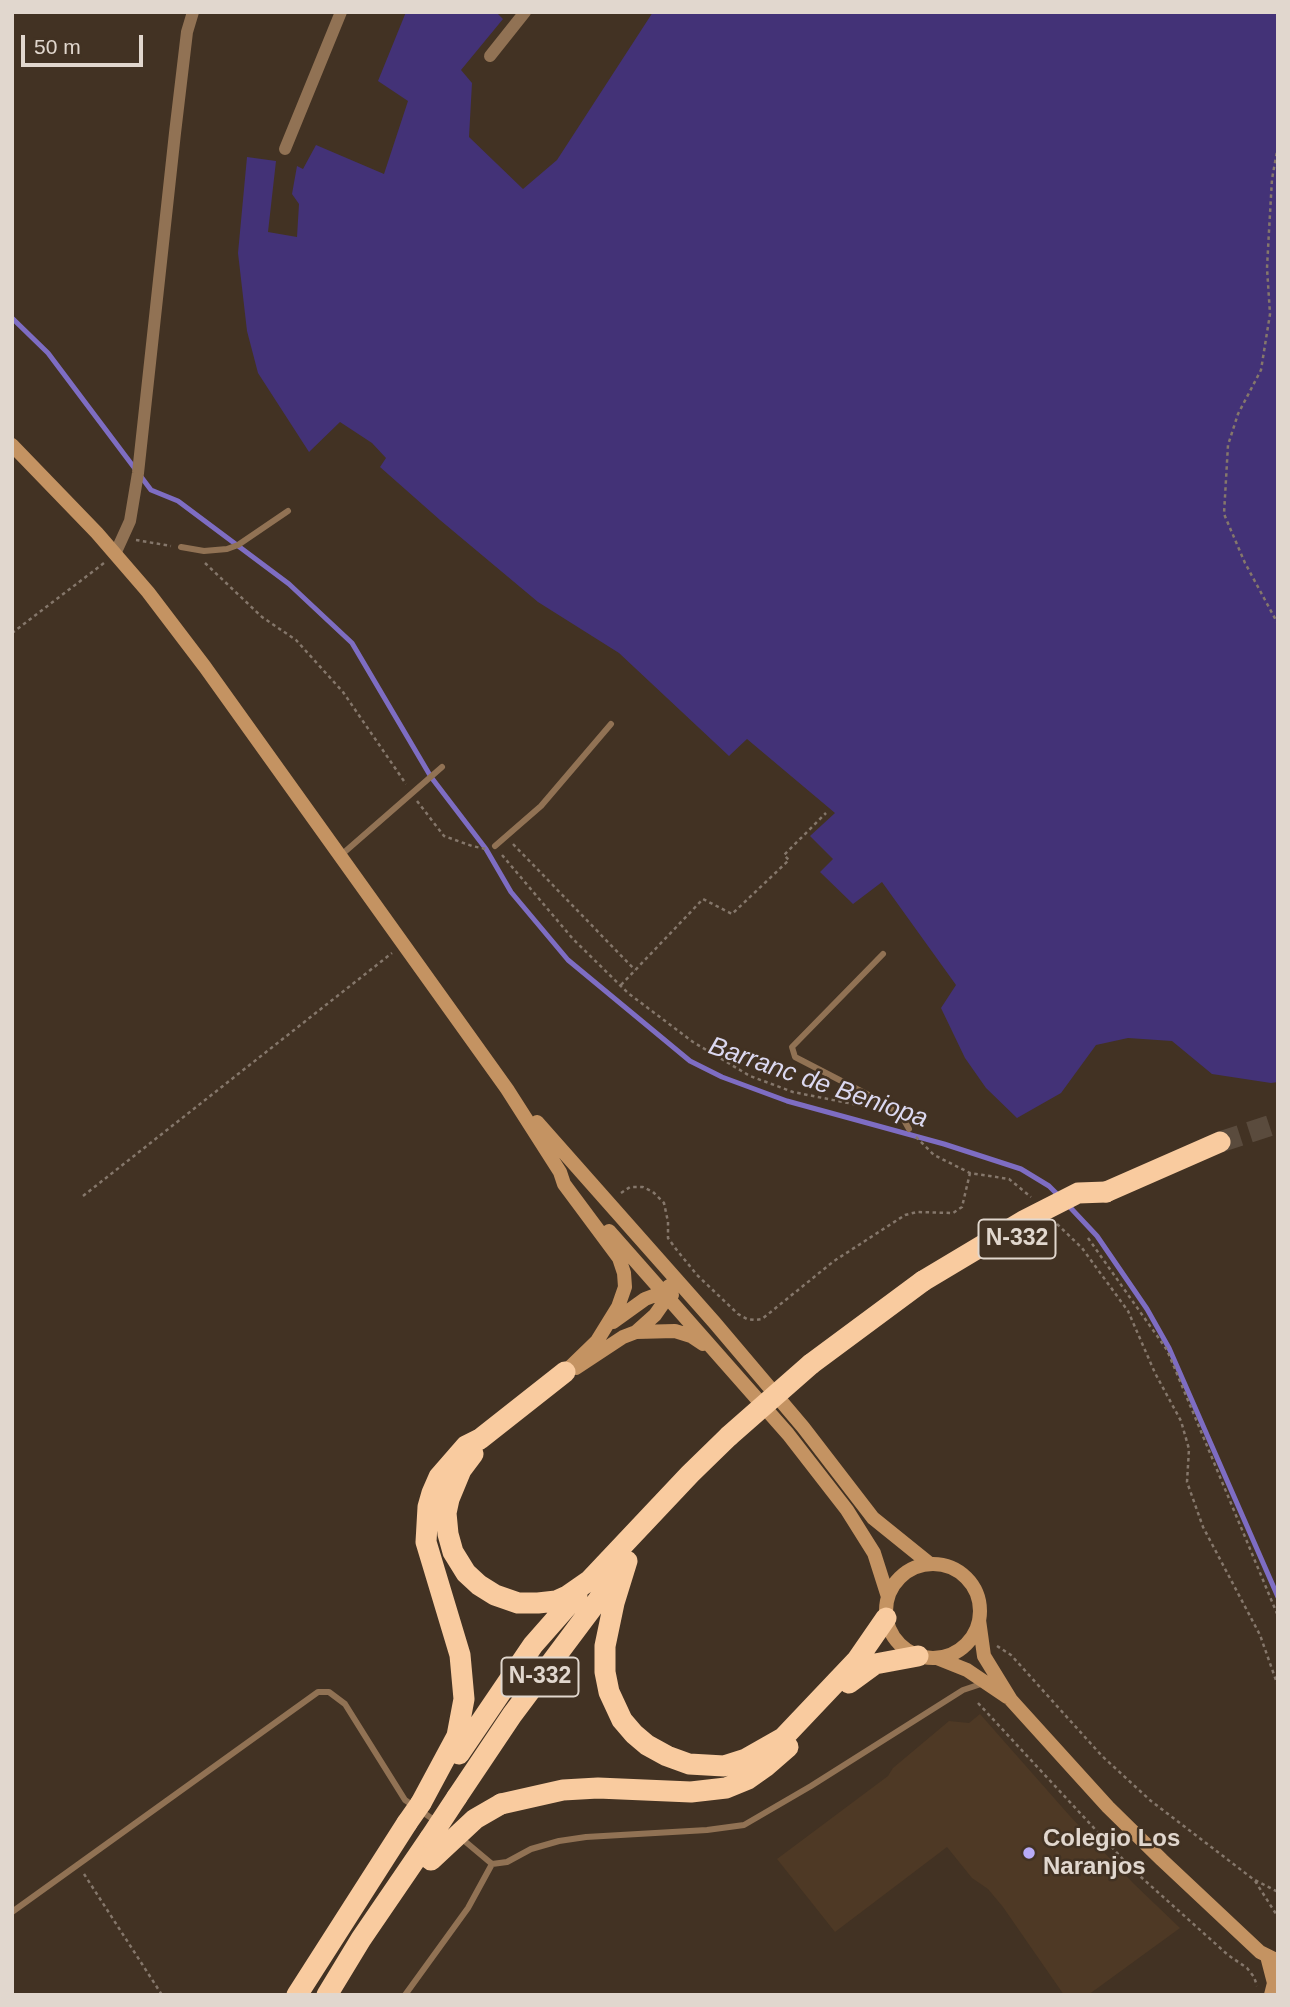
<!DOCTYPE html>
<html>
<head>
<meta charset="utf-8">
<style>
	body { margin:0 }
	#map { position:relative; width:1290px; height:2007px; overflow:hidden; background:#423223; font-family:Helvetica,sans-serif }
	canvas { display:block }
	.frame { position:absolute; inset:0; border:14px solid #e1d7ce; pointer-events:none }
	.scale { position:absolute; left:21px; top:35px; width:122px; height:32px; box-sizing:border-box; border:4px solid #e1d7ce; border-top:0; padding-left:9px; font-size:21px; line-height:24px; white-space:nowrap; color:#e1d7ce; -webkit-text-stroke:5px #423223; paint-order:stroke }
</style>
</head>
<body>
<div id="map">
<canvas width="1290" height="2007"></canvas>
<div class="frame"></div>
<div class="scale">50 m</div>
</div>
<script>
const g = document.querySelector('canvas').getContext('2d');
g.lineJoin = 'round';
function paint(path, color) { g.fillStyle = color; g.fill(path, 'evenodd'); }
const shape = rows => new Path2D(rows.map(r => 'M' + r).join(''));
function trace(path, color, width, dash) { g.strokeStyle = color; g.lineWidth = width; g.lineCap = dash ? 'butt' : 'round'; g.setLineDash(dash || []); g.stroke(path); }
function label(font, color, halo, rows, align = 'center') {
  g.font = font + ' Helvetica,sans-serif'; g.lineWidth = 5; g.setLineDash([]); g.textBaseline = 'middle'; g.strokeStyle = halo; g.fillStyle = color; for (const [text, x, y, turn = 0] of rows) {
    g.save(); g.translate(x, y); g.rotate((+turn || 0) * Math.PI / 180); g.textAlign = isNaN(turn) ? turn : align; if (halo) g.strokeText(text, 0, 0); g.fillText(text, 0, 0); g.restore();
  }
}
paint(shape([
	[980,1714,1069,1815,1133,1883,1180,1928,1088,1995,1064,1995,1003,1907,988,1889,972,1878,947,1847,835,1932,777,1859,888,1776,893,1768,949,1721,969,1723]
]), '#4e3925');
paint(shape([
	[406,12,496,12,503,19,461,70,472,83,469,137,523,189,557,160,653,12,1278,12,1278,1082,1271,1083,1212,1074,1172,1041,1128,1038,1096,1045,1061,1093,1017,1118,986,1088,965,1058,941,1008,956,985,882,882,853,904,820,872,833,859,810,836,835,813,747,739,729,756,619,653,538,602,440,520,380,467,386,458,372,443,340,422,309,452,258,373,247,331,238,253,247,157,276,161,268,232,297,237,299,204,292,194,297,166,303,169,316,145,384,174,408,101,378,81]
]), '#433277');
trace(shape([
	[12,318,48,353,151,490,178,501,289,584,352,643,431,777,486,849,511,892,568,960,690,1061,722,1077,787,1101,944,1144,1021,1169,1049,1186,1059,1196],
	[1066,1203,1097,1236,1147,1309,1169,1348,1278,1597]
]), '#7e6dc3', 5);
trace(shape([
	[1220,1142,1278,1123]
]), '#5a4b3d', 21, [21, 10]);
trace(shape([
	[1278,146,1272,179,1269,231,1267,268,1270,314,1261,370,1238,414,1228,445,1224,514,1245,563,1278,624],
	[136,540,171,546],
	[205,563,262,617,296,640,343,692,406,784],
	[12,633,104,563],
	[417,801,444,836,472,846,486,849],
	[513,844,635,970],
	[502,855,573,939,628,993,693,1042,750,1076,793,1092,863,1106],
	[621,985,703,899,732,914,789,860,784,855,826,813],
	[916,1137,934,1155,970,1173,1009,1179,1031,1197],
	[621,1193,630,1187,643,1187,653,1192,664,1203,668,1222,668,1238,676,1249,697,1275,738,1314,747,1319,755,1320,762,1319,834,1261,905,1215,917,1212,953,1213,962,1207,970,1173],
	[83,1196,392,953],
	[1057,1224,1082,1248,1128,1311,1155,1373,1181,1421,1189,1449,1187,1482,1203,1527,1260,1635,1278,1686],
	[1088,1238,1167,1350,1278,1616],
	[997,1646,1011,1655,1102,1756,1151,1801,1253,1879,1278,1892],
	[978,1703,1132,1869,1228,1955,1247,1968,1254,1977,1257,1986],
	[84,1874,162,1995],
	[1255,1881,1278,1917]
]), '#85776b', 2.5, [3.5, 3.5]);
trace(shape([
	[181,547,204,551,227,549,238,545,288,511],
	[495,846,541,806,611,724],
	[340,856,442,767],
	[883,954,792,1047,795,1057,886,1104,904,1120,909,1129],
	[461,1838,492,1864,507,1862,531,1849,559,1841,586,1837,707,1830,744,1825,811,1786,963,1690,984,1683],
	[12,1912,318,1692,329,1692,345,1704,405,1800,437,1822],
	[405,1995,468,1908,492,1864]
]), '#917254', 6);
trace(shape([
	[490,56,525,12],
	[285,149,341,12],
	[115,554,130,521,138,473,175,133,187,32,193,12]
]), '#917254', 12);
trace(shape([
	[12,445,97,533,148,592,205,667,507,1089,560,1172,564,1184,619,1258,624,1273,625,1287,618,1307,597,1341,565,1372],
	[537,1122,714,1322,803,1427,873,1518,930,1564],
	[609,1231,788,1434,847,1510,874,1553,888,1597],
	[613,1322,645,1299,653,1296,672,1295],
	[636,1332,655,1315,662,1305,669,1286],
	[576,1368,623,1337,636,1332,675,1331,691,1336,703,1344],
	'886 1611a47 47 0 1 1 94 0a47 47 0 1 1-94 0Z',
	[979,1620,984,1656,1011,1700,1108,1807,1162,1860,1260,1952,1278,1961],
	[937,1658,967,1670,1007,1697],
	[1267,1956,1274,1983,1271,1995]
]), '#c49362', 14);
trace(shape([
	[1106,1192,1220,1142],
	[811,1364,923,1281],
	[473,1454,461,1470,449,1499,446,1513,448,1534,453,1552,466,1573,479,1585,495,1595,518,1603,538,1603,556,1601,567,1596,590,1580,690,1474,729,1436],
	[627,1561,614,1603,605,1646,605,1672,609,1692,622,1720,634,1734,647,1745,667,1756,689,1764,724,1766,746,1759,783,1738,857,1660,886,1618],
	[849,1683,875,1664,918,1656],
	[459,1754,533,1645,577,1595],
	[457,1797,512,1715,619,1572],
	[421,1803,457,1736,464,1699,460,1655,426,1542,428,1507,432,1493,439,1477,466,1446,480,1439,565,1372],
	[501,1804,563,1790,598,1788,691,1792,726,1788,748,1779,765,1767,788,1747],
	[297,1995,407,1823],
	[327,1995,361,1939,430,1838]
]), '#f9cb9f', 21);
trace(shape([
	[923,1281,1025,1220,1078,1193,1106,1192],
	[729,1436,811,1364],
	[407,1823,421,1803],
	[430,1838,457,1797],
	[431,1860,475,1819,501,1804]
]), '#f9cb9f', 21);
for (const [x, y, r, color] of [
	[1029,1853,7,"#b8abf7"]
]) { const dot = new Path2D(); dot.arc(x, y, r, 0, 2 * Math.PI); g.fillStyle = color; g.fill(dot); trace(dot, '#423223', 2.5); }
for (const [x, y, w] of [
	[1017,1239,77],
	[540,1677,77]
]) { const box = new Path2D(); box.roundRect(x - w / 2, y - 19.5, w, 39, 5); g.fillStyle = '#423223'; g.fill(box); trace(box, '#e1d7ce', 2); }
label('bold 23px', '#e1d7ce', null, [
	["N-332",1017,1239],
	["N-332",540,1677]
]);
label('bold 24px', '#e1d7ce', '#423223', [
	["Colegio Los",1043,1839],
	["Naranjos",1043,1867]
], 'left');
label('italic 26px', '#dbd8f0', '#423223', [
	["Barranc de Beniopa",818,1083,19]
]);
</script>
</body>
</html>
